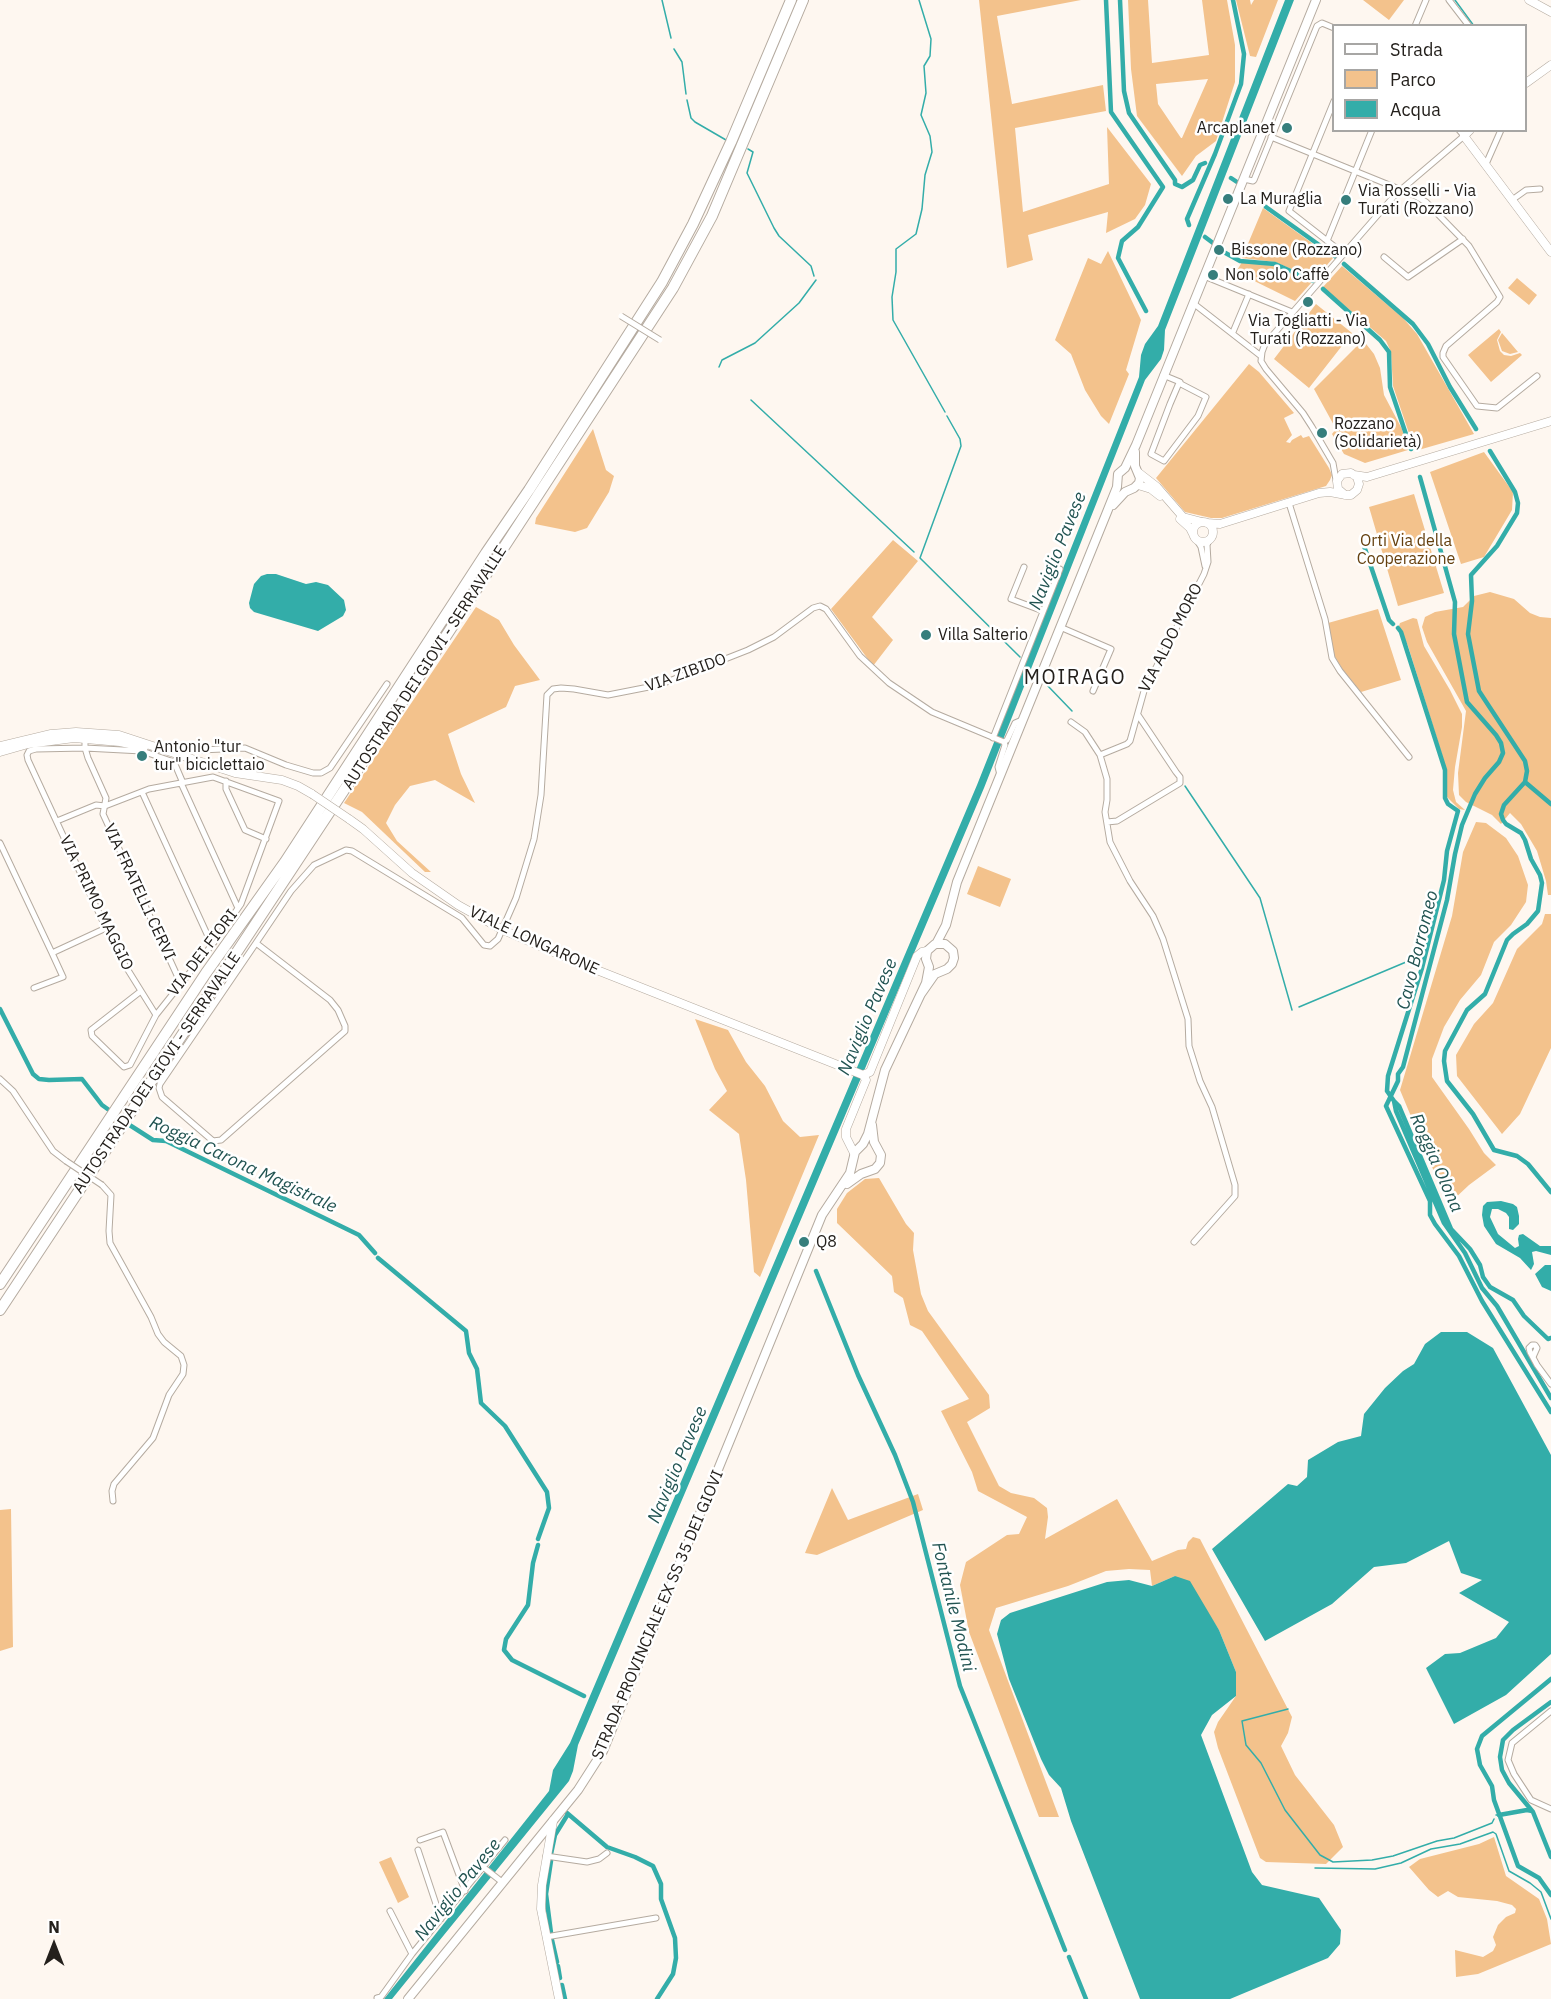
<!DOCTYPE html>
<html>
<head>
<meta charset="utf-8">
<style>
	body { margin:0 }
	#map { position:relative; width:1551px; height:1999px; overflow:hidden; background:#fef7f0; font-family:"IBM Plex Sans",sans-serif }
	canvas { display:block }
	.legend { position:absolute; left:1332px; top:24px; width:195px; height:108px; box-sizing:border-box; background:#fff; border:2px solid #a7a6a4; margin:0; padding:8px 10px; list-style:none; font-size:18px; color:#24201c }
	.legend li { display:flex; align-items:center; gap:12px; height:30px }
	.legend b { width:30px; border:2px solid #a7a6a4 }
	.north { position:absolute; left:24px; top:1915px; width:60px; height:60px; -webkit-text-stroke:4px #fff; paint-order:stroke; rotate:0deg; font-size:16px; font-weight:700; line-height:24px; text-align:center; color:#24201c }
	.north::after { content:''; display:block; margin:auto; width:21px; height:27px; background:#24201c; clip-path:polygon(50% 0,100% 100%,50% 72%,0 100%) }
</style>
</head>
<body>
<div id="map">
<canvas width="1551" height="1999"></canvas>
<ul class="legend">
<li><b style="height:8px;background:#fff"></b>Strada</li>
<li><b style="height:16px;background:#f3c28c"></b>Parco</li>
<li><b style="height:16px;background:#33ada9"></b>Acqua</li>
</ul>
<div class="north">N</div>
</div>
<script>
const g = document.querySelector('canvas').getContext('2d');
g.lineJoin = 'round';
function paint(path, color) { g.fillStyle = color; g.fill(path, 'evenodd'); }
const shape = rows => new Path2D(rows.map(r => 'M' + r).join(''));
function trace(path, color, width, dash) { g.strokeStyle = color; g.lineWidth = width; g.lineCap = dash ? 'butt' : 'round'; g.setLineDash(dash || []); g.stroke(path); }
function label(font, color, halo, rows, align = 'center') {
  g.font = font + ' "IBM Plex Sans",sans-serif'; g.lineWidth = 5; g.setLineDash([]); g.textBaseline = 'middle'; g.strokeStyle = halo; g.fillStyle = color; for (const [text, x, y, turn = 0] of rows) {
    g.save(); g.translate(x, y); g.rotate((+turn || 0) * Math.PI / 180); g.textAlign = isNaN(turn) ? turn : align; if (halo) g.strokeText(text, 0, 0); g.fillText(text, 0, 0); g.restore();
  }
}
paint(shape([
	[979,0,1081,0,997,16,1012,104,1103,85,1106,111,1015,128,1023,212,1109,184,1107,127,1151,184,1145,205,1135,219,1106,233,1108,212,1028,235,1033,260,1007,268],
	[1128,0,1148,0,1152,63,1209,55,1202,0,1227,0,1235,45,1235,82,1216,141,1196,156,1182,176,1137,116,1131,69],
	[1208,79,1182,138,1181,138,1158,104,1156,84],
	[1236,0,1250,0,1251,5,1254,0,1278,0,1256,57,1250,56],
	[1363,0,1404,0,1389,20],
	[1263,208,1333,258,1315,279,1275,262,1242,258],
	[1108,251,1141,320,1126,370,1129,374,1109,424,1101,416,1085,390,1071,354,1055,340,1088,258,1101,264],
	[1242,262,1275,266,1312,282,1295,301,1236,272],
	[1342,266,1403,318,1417,334,1474,434,1415,451,1393,386,1391,352,1386,341,1323,287],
	[1517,278,1537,295,1529,305,1508,288],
	[1316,304,1352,333,1309,388,1274,359],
	[1499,329,1501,332,1497,340,1500,351,1504,355,1511,356,1520,353,1522,355,1491,382,1468,355],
	[1502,333,1518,352,1510,354,1502,351,1498,340],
	[1363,340,1374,354,1380,368,1384,395,1402,429,1408,450,1365,463,1344,454,1332,434,1336,429,1314,389],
	[1249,364,1259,372,1294,413,1284,418,1292,435,1286,442,1290,443,1292,440,1301,435,1303,438,1309,436,1329,468,1332,475,1330,480,1326,486,1222,518,1211,518,1185,512,1156,478],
	[593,429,606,470,614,476,609,492,587,528,575,532,535,524,536,518],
	[1484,452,1513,492,1512,510,1484,557,1461,564,1430,472],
	[1414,494,1444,593,1398,606,1369,507],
	[893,540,918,561,872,617,893,640,873,666,831,609],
	[1490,592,1514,599,1530,613,1540,617,1551,618,1551,895,1548,895,1546,881,1537,851,1521,824,1510,813,1501,824,1492,815,1466,802,1459,795,1458,773,1466,711,1427,642,1422,627,1425,617,1435,612,1463,607,1474,596],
	[476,607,499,620,514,645,540,680,515,686,506,707,448,734,461,774,475,803,435,780,410,786,395,805,386,823,397,841,431,872,425,872,362,812,344,803],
	[1378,609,1401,680,1361,692,1343,670,1334,655,1328,623],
	[1413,618,1417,619,1424,646,1450,690,1462,714,1462,727,1455,767,1453,790,1456,802,1465,810,1459,809,1447,797,1446,771,1443,758,1408,646,1399,626,1400,623],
	[1476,822,1486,823,1506,838,1518,856,1528,885,1526,902,1511,925,1494,942,1481,975,1460,1000,1444,1027,1432,1059,1432,1077,1469,1129,1484,1153,1496,1165,1469,1185,1451,1202,1443,1193,1400,1090,1452,916,1463,852],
	[978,866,1011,879,1000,907,967,894],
	[1545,914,1551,914,1551,1048,1520,1114,1502,1134,1457,1076,1456,1055,1474,1024,1493,1003,1517,949,1542,924],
	[695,1019,728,1030,746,1062,765,1086,783,1121,800,1137,819,1135,760,1277,754,1272,746,1180,739,1134,709,1110,727,1091,715,1069],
	[879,1178,906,1224,914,1233,913,1250,921,1294,928,1311,989,1395,990,1408,967,1422,999,1486,1011,1493,1034,1498,1047,1508,1048,1517,1045,1539,1117,1499,1152,1561,1178,1550,1186,1549,1188,1542,1193,1537,1200,1539,1292,1717,1288,1733,1281,1746,1295,1775,1334,1825,1343,1847,1326,1864,1266,1862,1260,1858,1218,1748,1214,1732,1218,1722,1236,1696,1236,1672,1219,1630,1204,1607,1175,1576,1152,1586,1150,1570,1129,1569,1106,1571,1068,1586,996,1608,989,1630,1059,1817,1039,1817,969,1632,960,1585,966,1562,1007,1535,1019,1534,1027,1517,978,1491,972,1472,941,1411,969,1399,922,1331,910,1325,903,1298,894,1292,892,1276,837,1223,837,1209,847,1193,865,1179],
	[832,1488,848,1520,918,1494,923,1510,817,1555,805,1553],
	[11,1509,13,1647,0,1651,0,1510],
	[1494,1837,1506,1876,1539,1899,1547,1919,1551,1944,1478,1974,1456,1977,1455,1950,1483,1957,1493,1951,1496,1945,1493,1937,1498,1925,1506,1917,1515,1913,1516,1909,1512,1905,1497,1901,1458,1897,1448,1891,1438,1897,1429,1890,1409,1867,1420,1859,1479,1844],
	[391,1857,409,1897,398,1903,379,1862]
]), '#f3c28c');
paint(shape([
	[1285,0,1294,0,1165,330,1164,350,1161,359,1145,380,984,788,578,1745,573,1771,569,1781,392,1999,384,1999,549,1791,553,1770,570,1743,977,785,1139,377,1141,355,1145,344,1158,326],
	[267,574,276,574,306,584,316,582,328,585,344,600,346,610,343,616,318,631,254,612,250,608,249,603,254,584,261,576],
	[1501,1201,1513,1204,1517,1207,1519,1216,1519,1224,1513,1230,1509,1229,1509,1217,1506,1213,1498,1209,1492,1209,1490,1217,1498,1234,1515,1248,1519,1246,1518,1239,1519,1235,1523,1234,1540,1246,1551,1246,1551,1255,1536,1251,1532,1252,1534,1264,1531,1270,1520,1258,1496,1244,1484,1226,1482,1215,1483,1206,1487,1202],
	[1545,1265,1551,1265,1551,1291,1542,1287,1535,1274],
	[1441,1332,1467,1332,1493,1348,1551,1455,1551,1654,1506,1695,1454,1724,1426,1668,1445,1654,1460,1653,1496,1638,1509,1622,1459,1593,1482,1580,1461,1573,1449,1541,1406,1563,1374,1567,1332,1604,1265,1641,1212,1549,1288,1484,1297,1486,1307,1477,1308,1460,1338,1442,1361,1436,1364,1414,1385,1388,1403,1371,1414,1364,1425,1344],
	[1175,1576,1190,1581,1219,1630,1236,1672,1236,1696,1212,1715,1201,1735,1252,1872,1262,1885,1319,1898,1341,1930,1340,1944,1328,1958,1230,1999,1140,1999,1071,1821,1061,1788,1049,1775,1041,1759,1009,1679,997,1634,1001,1620,1010,1613,1107,1582,1129,1580,1152,1586]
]), '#33ada9');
trace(shape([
	[662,0,671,38],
	[919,0,931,39,930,56,924,66,926,93,921,115,930,136,932,152,925,175,922,209,916,234,896,249,896,272,892,297,893,320,945,412],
	[1455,0,1474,26],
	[674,49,682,62,686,94],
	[687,100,691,118,695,122,726,140],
	[748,149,753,152,747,173,774,228,779,236,811,266,814,276],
	[719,367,722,360,755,343,799,303,816,280],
	[751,400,914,552],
	[947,416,960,439,961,446,920,558,1020,657],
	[1046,684,1072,711],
	[1185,786,1260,898,1292,1010],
	[1299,1007,1418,957,1424,959],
	[1288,1709,1242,1721,1246,1745,1261,1763,1285,1810,1320,1855,1333,1862,1372,1860,1393,1856,1437,1841,1454,1838,1492,1823,1494,1819],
	[1496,1815,1499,1815],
	[1315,1868,1375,1869,1401,1863,1431,1849,1460,1844,1493,1832,1496,1834,1509,1871,1530,1883,1541,1892,1551,1919]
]), '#33ada9', 1.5);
trace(shape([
	[1106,0,1111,112,1163,187,1138,227,1122,241,1118,258,1146,311],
	[1120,0,1124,91,1129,113,1175,180,1175,184,1182,187,1193,180,1200,165,1205,163],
	[1231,178,1237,182],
	[1266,207,1336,257],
	[1189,225,1187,219,1215,154,1241,84,1244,54,1233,0],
	[1205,237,1213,243],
	[1220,250,1240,261,1275,264,1313,281],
	[1344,264,1413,324,1428,344,1450,387,1476,429],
	[1323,289,1380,340,1389,352,1390,387,1411,449],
	[1490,451,1515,492,1518,503,1517,513,1497,546,1471,575,1472,601,1468,634,1479,691,1525,761,1527,771,1525,782,1504,805,1501,814,1503,820,1506,824,1521,833,1525,840,1531,859,1540,875,1542,883,1538,911,1527,924,1513,934,1507,940,1485,994,1467,1010,1445,1051,1444,1061,1447,1081,1473,1114,1494,1150,1517,1156,1528,1164,1551,1192],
	[1420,477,1455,602,1454,634,1467,702,1496,735,1501,743,1503,753,1499,762,1485,778,1475,794,1462,825,1455,854,1447,900,1403,1067,1398,1074,1398,1081,1386,1106,1430,1201,1430,1215,1435,1224,1459,1256,1482,1301,1551,1412],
	[1362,540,1389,620,1393,624],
	[1398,628,1401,632,1445,770,1445,798,1448,804,1458,811,1447,851,1444,880,1422,968,1388,1076,1387,1091,1394,1101,1396,1111,1444,1223,1465,1253,1482,1288,1497,1306,1551,1398],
	[1525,782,1551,804],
	[0,1009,33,1074,39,1079,49,1080,82,1079,102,1105,109,1110],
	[1394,1101,1399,1106,1451,1229,1470,1249,1480,1265,1483,1277,1490,1287,1513,1300,1524,1316,1548,1339,1551,1338],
	[128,1124,153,1140,166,1141,359,1235,375,1253],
	[378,1258,466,1331,469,1353,477,1369,481,1403,505,1426,547,1492,549,1508,538,1539],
	[816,1271,858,1375,895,1455,913,1502,960,1686,1065,1950],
	[538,1545,533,1563,528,1605,506,1639,504,1650,512,1660,584,1696],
	[1551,1679,1482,1736,1477,1749,1480,1765,1492,1786,1494,1800,1518,1866,1539,1878,1551,1895],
	[1551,1702,1513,1730,1503,1740,1500,1757,1502,1770,1509,1783,1533,1812,1551,1857],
	[567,1813,607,1847,635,1857,653,1866,661,1884,661,1899,675,1938,676,1958,673,1974,657,1999],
	[1499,1815,1527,1810,1532,1811],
	[551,1854,555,1835,568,1814],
	[551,1861,546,1894,551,1933],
	[552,1940,557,1962],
	[1069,1957,1086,1999],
	[558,1966,560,1978],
	[562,1985,565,1999]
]), '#33ada9', 4.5);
const street = shape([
	[1449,0,1469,26],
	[1415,26,1426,0],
	[1334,101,1289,211,1344,254],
	[1271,137,1414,195,1426,202,1469,246,1500,297,1497,302,1446,346,1443,353,1443,357,1477,406,1497,408,1537,376],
	[1486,164,1501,130],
	[1244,179,1253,181,1254,180,1317,26,1322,23,1334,28],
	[1512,200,1526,190,1540,189],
	[1327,241,1372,130],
	[1384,257,1408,277,1463,239],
	[1204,276,1292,312],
	[1193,303,1261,356],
	[1233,332,1249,294],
	[1163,375,1180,382,1179,383,1170,404,1151,454,1164,461,1198,416,1206,397,1179,383],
	[1336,480,1333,463,1312,427,1303,413,1266,369,1261,361,1262,352,1265,344,1396,194,1464,136,1459,130],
	[1289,503,1325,619,1332,658,1340,671,1409,757],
	[1196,539,1201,547,1205,566],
	[1024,567,1011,599,1043,611],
	[1060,627,1111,649,1093,691],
	[1071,722,1085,732,1100,755,1107,779,1107,800,1105,812,1110,842,1130,881,1153,916,1163,939,1188,1019,1189,1046,1200,1081,1212,1107,1235,1185,1235,1196,1194,1242],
	[85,737,85,748,88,758,106,798,103,814,181,984],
	[993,738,1060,569],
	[174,754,178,751,245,748,286,765,313,773,321,773,330,768,387,684],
	[1100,755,1127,744,1130,741,1144,691,1204,574,1208,562,1207,545,1210,538],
	[1000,775,998,767,1005,745,1004,742,1007,740,1015,723,1022,720],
	[226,781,226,789,245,830,266,839],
	[181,783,238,908],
	[142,792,212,945],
	[57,821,96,805,105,806,149,789,213,777,279,801,241,904,215,941,156,1015,130,1065,124,1067,92,1036,91,1030,141,991],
	[1107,822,1117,821,1180,783,1180,777,1176,772,1138,715],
	[0,843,52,953,106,928],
	[256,943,330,1000,338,1010,345,1026,345,1031,221,1140,213,1141,162,1097,159,1088,160,1084,256,943,291,891,314,865,346,850,352,851,462,918,484,945,490,946,498,939,516,898,534,839,541,795,547,695,553,689,561,688,574,689,608,695,659,685,748,650,774,637,813,608,820,606,826,609,860,656,889,683,932,712,1004,742],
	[34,988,63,977,52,953],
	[156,1015,118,954,28,760,27,755,29,751,36,749,85,748,142,751,174,762,183,783],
	[0,1079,13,1091,53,1151,66,1161],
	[102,1185,111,1195,109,1231,110,1243,151,1317,158,1334,164,1342,181,1356,184,1365,183,1374,169,1395,153,1438,114,1484,112,1491,113,1501],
	[1533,1357,1537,1348,1535,1345,1532,1345,1529,1348,1530,1352,1537,1365,1551,1384],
	[1551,1711,1512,1743,1508,1760,1514,1774,1531,1800,1551,1809],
	[420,1840,443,1832,465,1891],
	[418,1850,441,1919],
	[546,1856,587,1862,599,1859,607,1853],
	[483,1867,502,1882],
	[390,1911,412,1954],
	[546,1937,656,1918],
	[377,1998,381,1997,412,1954,505,1840]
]);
const secondary = shape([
	[1529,0,1551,12],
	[1526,83,1551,65],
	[1470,130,1464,136,1551,252],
	[1139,473,1157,487,1183,517,1202,522],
	[1354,475,1367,477,1551,421],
	[1138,485,1151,489,1160,496],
	[1180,519,1190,528,1193,534],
	'1193 532a10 10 0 1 1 20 0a10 10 0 1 1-20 0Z',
	[1207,523,1220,524,1319,493,1330,492,1346,495,1351,495,1357,490,1359,484,1357,477,1351,473,1342,474,1337,481,1338,489,1345,495],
	[0,746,51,734,76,732,119,735,235,773,282,780,298,786,312,794],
	[0,752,28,744,74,738,120,742,144,747],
	[349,819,363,829,412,873,458,905,503,930,574,961,863,1075,870,1072,917,956,922,952,927,951],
	[854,1153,846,1137,846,1129,866,1080,863,1075],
	[553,1821,542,1885,541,1909,559,1999]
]);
const primary = shape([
	[1113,505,1125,492,1134,488,1139,483,1140,478,1135,466,1135,452],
	[936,944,946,925,957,882,1107,512,1117,487,1118,474,1125,468,1136,445,1316,0],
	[847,1184,861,1174,875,1169,880,1163,881,1155,874,1142,872,1125],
	[408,1999,578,1790,603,1751,822,1215,850,1173,855,1152,863,1144,868,1134,885,1070,926,983,929,967,926,959,927,951,935,944,945,944,953,951,954,958,952,964,947,969,935,974,921,994]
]);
const highway = shape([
	[0,1284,206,973,285,862,486,553,529,490,662,282,693,224,731,142,791,0],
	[0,1310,448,633,673,288,712,216,803,0]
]);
trace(street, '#b5aba0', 7);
trace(secondary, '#b5aba0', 9);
trace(primary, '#b5aba0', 10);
trace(highway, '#b5aba0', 12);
trace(street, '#fff', 5);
trace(secondary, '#fff', 8);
trace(primary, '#fff', 8);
trace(highway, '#fff', 10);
const streetBridge = shape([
	[621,316,660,340],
	[66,1161,102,1185]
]);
const secondaryBridge = shape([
	[312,794,349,819]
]);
trace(streetBridge, '#b5aba0', 7, []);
trace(secondaryBridge, '#b5aba0', 9, []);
trace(streetBridge, '#fff', 5);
trace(secondaryBridge, '#fff', 8);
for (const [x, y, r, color] of [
	[1287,128,6,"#367e7c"],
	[1228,199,6,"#367e7c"],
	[1346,200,6,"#367e7c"],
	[1219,250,6,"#367e7c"],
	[1213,275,6,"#367e7c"],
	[1308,302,6,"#367e7c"],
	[1322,433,6,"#367e7c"],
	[926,635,6,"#367e7c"],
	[142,756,6,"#367e7c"],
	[804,1242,6,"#367e7c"]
]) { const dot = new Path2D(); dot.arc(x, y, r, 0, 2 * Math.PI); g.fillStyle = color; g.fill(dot); trace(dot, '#fff', 2); }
label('16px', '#24201c', '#fff', [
	["Arcaplanet",1275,128,"right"],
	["Via Rosselli - Via",1358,191],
	["Turati (Rozzano)",1358,209],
	["La Muraglia",1240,199],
	["Bissone (Rozzano)",1231,250],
	["Non solo Caffè",1225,275],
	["Via Togliatti - Via",1308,321,"center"],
	["Turati (Rozzano)",1308,339,"center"],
	["Rozzano",1334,424],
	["(Solidarietà)",1334,442],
	["Villa Salterio",938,635],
	["Antonio \"tur",154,747],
	["tur\" biciclettaio",154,765],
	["Q8",816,1242]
], 'left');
label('16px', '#65400f', '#fff', [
	["Orti Via della",1406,541],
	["Cooperazione",1406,559]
]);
label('16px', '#24201c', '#fff', [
	["VIA ALDO MORO",1171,638,-63],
	["AUTOSTRADA DEI GIOVI - SERRAVALLE",425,668,-57],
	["VIA ZIBIDO",686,673,-20],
	["VIA FRATELLI CERVI",139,892,65],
	["VIA PRIMO MAGGIO",96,903,64],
	["VIALE LONGARONE",534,941,25],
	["VIA DEI FIORI",203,953,-53],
	["AUTOSTRADA DEI GIOVI - SERRAVALLE",157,1073,-56],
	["STRADA PROVINCIALE EX SS 35 DEI GIOVI",658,1615,-67]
]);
label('italic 18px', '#225452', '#fff', [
	["Naviglio Pavese",1058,551,-68],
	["Cavo Borromeo",1418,950,-76],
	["Naviglio Pavese",868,1017,-67],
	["Roggia Olona",1436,1163,66],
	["Roggia Carona Magistrale",243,1165,25],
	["Naviglio Pavese",678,1465,-67],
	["Fontanile Modini",953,1607,76],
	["Naviglio Pavese",458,1890,-51]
]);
g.letterSpacing = '1.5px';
label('20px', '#24201c', '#fff', [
	["MOIRAGO",1075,678]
]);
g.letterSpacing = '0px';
</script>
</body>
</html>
